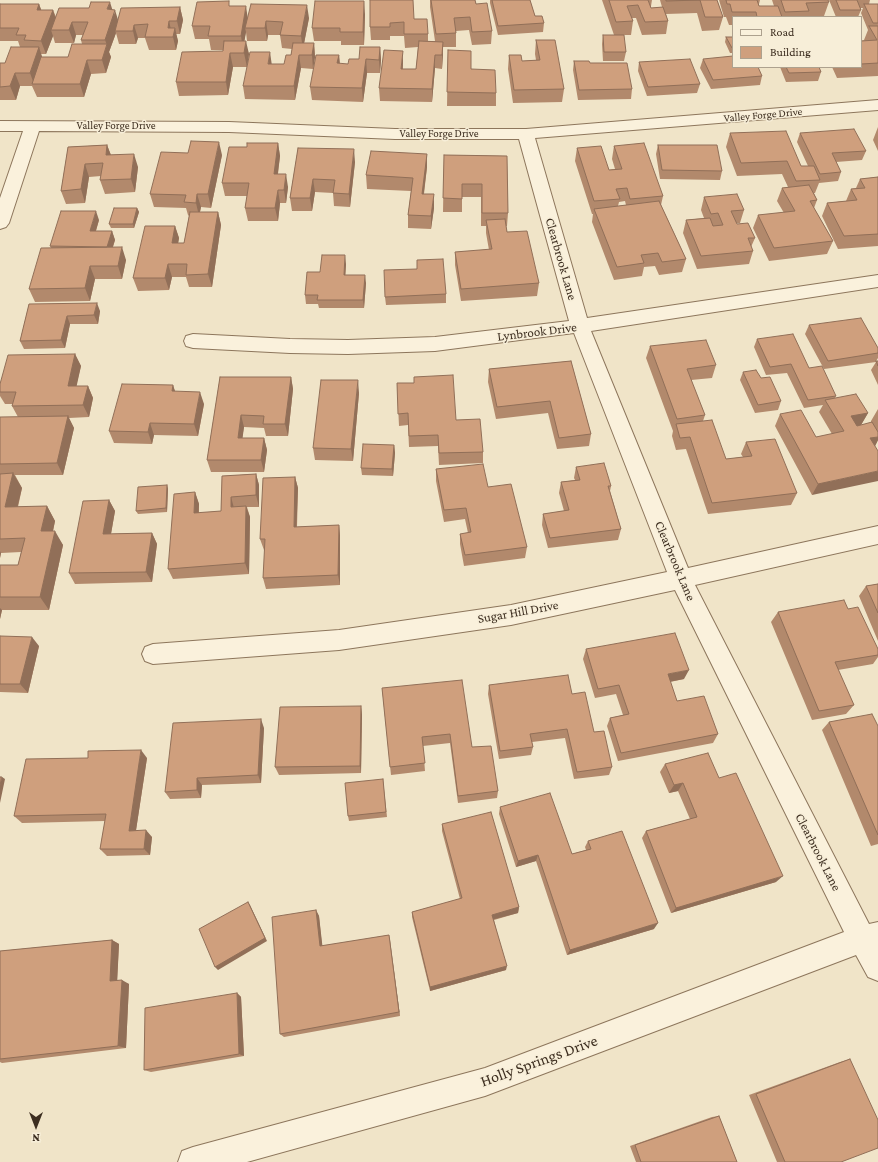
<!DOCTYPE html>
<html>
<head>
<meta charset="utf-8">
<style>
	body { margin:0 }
	#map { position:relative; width:878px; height:1162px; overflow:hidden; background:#f0e4c8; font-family:"Crimson Pro",serif }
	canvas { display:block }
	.legend { position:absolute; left:732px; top:16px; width:130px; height:52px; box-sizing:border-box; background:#f7eed8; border:1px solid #ada18e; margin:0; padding:5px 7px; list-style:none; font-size:12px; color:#3d2e20 }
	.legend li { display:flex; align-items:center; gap:8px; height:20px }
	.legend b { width:20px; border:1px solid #ada18e }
	.north { position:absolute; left:16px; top:1106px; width:40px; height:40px; -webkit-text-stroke:3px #f7eed8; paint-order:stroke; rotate:180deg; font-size:11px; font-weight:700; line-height:16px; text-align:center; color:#3d2e20 }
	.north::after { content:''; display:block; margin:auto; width:14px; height:18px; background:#3d2e20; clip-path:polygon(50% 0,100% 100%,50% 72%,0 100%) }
</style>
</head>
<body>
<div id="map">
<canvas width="878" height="1162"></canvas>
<ul class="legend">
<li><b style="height:5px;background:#faf1dc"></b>Road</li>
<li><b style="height:11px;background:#cf9f7d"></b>Building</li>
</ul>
<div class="north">N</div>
</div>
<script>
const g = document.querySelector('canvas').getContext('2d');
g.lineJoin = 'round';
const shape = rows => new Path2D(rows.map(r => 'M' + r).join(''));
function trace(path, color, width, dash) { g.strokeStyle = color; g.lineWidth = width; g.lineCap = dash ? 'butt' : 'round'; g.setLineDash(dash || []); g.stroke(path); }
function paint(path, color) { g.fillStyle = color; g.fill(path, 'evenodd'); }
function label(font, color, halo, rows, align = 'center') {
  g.font = font + ' "Crimson Pro",serif'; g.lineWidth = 3; g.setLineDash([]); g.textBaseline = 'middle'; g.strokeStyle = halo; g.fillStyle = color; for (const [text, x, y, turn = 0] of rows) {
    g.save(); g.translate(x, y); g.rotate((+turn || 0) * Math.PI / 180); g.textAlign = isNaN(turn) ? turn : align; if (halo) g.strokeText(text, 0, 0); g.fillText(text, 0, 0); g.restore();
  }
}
const minor = shape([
	[878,100,878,110,535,138,587,318,878,275,878,287,591,331,688,568,878,526,878,544,695,585,869,924,878,922,878,981,868,977,856,955,485,1096,247,1162,178,1162,182,1151,193,1147,485,1068,844,932,675,590,511,625,339,650,153,664,145,661,142,654,145,647,153,644,339,630,511,605,667,572,574,333,435,351,348,354,290,353,193,348,186,346,184,341,186,336,193,334,290,339,348,340,435,337,569,321,519,139,395,139,229,132,39,131,9,223,6,227,0,229,0,198,23,131,0,131,0,121,229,122,395,129,526,129,878,100]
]);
trace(minor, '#8d765c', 2);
paint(minor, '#faf1dc');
paint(shape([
	[370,0,414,19,428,34,428,41,435,41,430,7,430,0,475,0,476,4,492,31,491,44,472,45,469,30,456,31,456,47,443,47,442,69,435,68,432,102,380,101,379,88,403,64,403,69,416,69,418,47,405,48,404,36,390,36,390,40,371,40,370,27],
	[490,0,530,0,535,16,544,23,543,32,498,35,490,3],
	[602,0,652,0,651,6,651,8,662,7,660,0,717,0,723,17,719,30,702,31,697,13,666,14,668,21,666,34,642,35,636,18,632,18,633,21,631,35,618,35,626,52,624,61,603,61,602,44,603,35,614,35],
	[719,0,760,0,759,4,759,6,774,6,772,0,828,0,829,2,824,16,808,16,808,17,733,17,733,25,729,25,726,17,724,17],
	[829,0,870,0,869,4,878,4,878,76,837,78,832,67,861,67,861,41,865,40,864,40,868,30,861,13,863,8,860,8,861,10,858,17,836,17],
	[0,4,39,4,41,10,53,10,56,17,112,10,118,20,180,7,183,20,180,34,176,34,178,41,176,50,149,50,145,38,138,38,136,44,119,44,116,33,109,52,111,57,106,73,91,74,84,97,37,97,32,86,20,86,16,100,0,100,0,63,5,63,20,47,18,41,0,41],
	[76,35,83,35,81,40,82,44,68,57,42,57,41,54,46,54,53,36,55,43,74,43],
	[230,6,248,18,309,18,304,43,314,43,315,57,313,69,301,68,295,100,245,99,243,86,272,64,284,64,291,55,292,49,282,48,280,35,268,35,267,41,247,41,246,32,244,41,249,54,247,67,233,67,228,95,179,96,176,82,223,51,223,50,211,50,209,39,195,39,192,26],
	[365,14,364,45,341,45,341,41,314,41,312,28],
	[726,37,733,37,733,53,730,53,725,42],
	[536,40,564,89,562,102,513,103,508,69,509,55,522,61,536,60,535,54],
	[380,47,381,60,380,73,367,73,363,102,312,100,310,87,339,55,340,64,348,64,359,59],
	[448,50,471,69,496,93,496,106,447,106],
	[703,59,762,76,760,85,711,89,700,68],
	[574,61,590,63,632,89,631,99,578,100,573,70],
	[639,62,700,84,697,93,647,96,638,71],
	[780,67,819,67,821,72,818,81,786,82],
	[878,127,878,151,873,140],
	[730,133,801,166,808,166,797,142,800,133,866,151,862,160,836,162,841,172,838,181,819,183,815,193,814,193,817,200,814,208,833,241,827,254,769,261,753,228,758,215,784,213,777,201,782,188,788,187,782,174,737,176,726,147],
	[278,143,280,156,278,174,288,187,286,203,280,203,278,221,248,221,245,208,247,196,225,196,222,183,247,147],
	[107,145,111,155,138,167,135,192,105,194,100,180,101,176,89,177,85,203,66,204,61,191,68,147],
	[658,145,722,171,720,180,660,179,656,154],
	[614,146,663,196,661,205,686,259,682,272,659,275,655,266,644,267,642,276,614,280,592,222,593,214,592,214,575,161,577,148,609,170,615,169,612,159],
	[625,201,626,205,618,206,619,202],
	[298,148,355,162,350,207,334,206,333,193,315,192,312,211,292,211,290,198],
	[427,154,427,167,424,194,434,208,431,229,408,228,408,215,411,191,367,189,366,175],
	[222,155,211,208,201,207,200,212,218,212,221,225,212,287,189,287,186,277,172,277,169,290,138,291,133,278,175,226,179,238,178,243,184,243,189,216,188,215,186,208,154,207,150,194],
	[444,155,507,156,508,213,507,226,506,226,507,232,539,283,537,296,461,301,455,265,455,252,489,250,486,233,486,226,481,226,481,197,462,197,462,212,443,212],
	[878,177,878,246,838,249,822,216,827,203,846,201,851,189,856,188,860,179],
	[704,197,744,210,740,223,736,223,755,238,751,247,753,251,749,264,697,269,683,233,686,220,704,218,701,210],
	[137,208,139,212,134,228,111,228,109,224],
	[99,220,96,231,112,231,115,240,113,247,126,260,122,279,95,279,90,301,35,302,29,289,51,248,50,246],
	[346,264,345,275,366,283,364,308,319,308,318,304,306,304,305,295,320,272],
	[417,269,446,294,446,303,386,305,385,297],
	[29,304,100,311,98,324,70,324,65,348,24,349,20,341],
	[809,325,878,348,878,358,876,361,878,361,878,385,871,370,876,362,824,369,805,334],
	[757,339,809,368,836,396,835,398,868,413,861,425,871,423,871,421,878,409,878,440,875,446,812,495,775,426,780,414,816,437,832,434,819,412,823,405,804,408,787,373,766,375,754,347],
	[650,346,716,365,712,378,691,380,705,415,703,421,726,459,743,457,741,454,746,442,797,493,791,505,708,514,686,449,676,450,672,436,673,431,646,358],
	[75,354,81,366,76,386,88,386,93,398,89,417,69,418,74,428,63,475,15,475,22,488,18,507,47,506,55,521,53,531,63,545,49,610,2,610,0,619,0,565,18,565,21,552,1,553,0,558,0,417,18,417,12,406,13,404,5,404,0,396,0,384],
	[571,361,591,434,589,446,557,449,548,413,496,419,488,382,489,369],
	[743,372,761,378,781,401,778,410,755,413,740,380],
	[220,377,291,377,293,389,288,436,266,436,264,428,244,427,242,438,264,438,267,450,264,472,211,472,207,460],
	[397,383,456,420,483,452,483,463,439,465,438,446,409,447,408,425,399,426],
	[173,385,175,392,204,404,198,436,154,435,152,444,114,443,109,431],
	[359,393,353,461,315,460,313,448],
	[394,445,395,453,393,476,362,475,361,468],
	[576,467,611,486,610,491,621,529,618,540,548,548,542,525,543,514,564,511,559,493,561,482,575,480,574,478],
	[436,469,488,487,527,547,525,558,464,566,460,544,460,534,468,533,465,519,444,522,436,481],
	[256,474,259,485,259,507,247,507,250,517,249,574,173,579,168,569,195,492,199,504,199,513,221,511,222,476],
	[295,477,298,488,297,527,339,525,340,536,340,585,266,589,263,578,265,550,264,550,260,539],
	[167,485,168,489,167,512,138,514,136,511],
	[109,500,115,511,111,534,152,533,157,544,152,582,75,584,69,573],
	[878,584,878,641,859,596,866,586],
	[848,609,878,649,878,657,873,664,838,670,854,705,846,714,812,720,771,622,778,612],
	[0,636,39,646,28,693,0,692],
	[586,649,684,679,670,682,677,701,718,734,713,743,618,761,607,726,610,718,623,715,616,694,595,698,583,659],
	[489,685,572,694,594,732,612,767,609,775,574,779,565,738,532,742,533,747,531,755,499,759,488,694],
	[382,688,472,747,498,791,497,798,458,803,450,743,423,746,425,771,391,775],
	[361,706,362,715,361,773,279,775,275,767],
	[829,722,878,726,878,844,871,846,822,730],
	[264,728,261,783,202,785,201,798,170,799,165,792],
	[147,758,136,830,152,837,150,855,107,856,100,849,105,821,22,823,14,816],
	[665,764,719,778,776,882,671,913,642,838,646,831,690,819,678,791,669,793,660,772],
	[383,779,387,817,349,821,348,816],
	[500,807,572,854,586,850,585,847,588,841,654,929,567,955,536,861,516,867,499,814],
	[442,824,519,907,518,913,494,920,506,970,430,991,412,917,412,912,460,899,442,831],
	[316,910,319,916,322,946,389,935,400,1016,284,1037,280,1034],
	[112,940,119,944,117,980,129,984,126,1048,2,1063,0,1062,0,951],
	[237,993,241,997,244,1056,151,1072,144,1070],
	[850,1059,841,1162,777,1162,749,1095,840,1062],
	[719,1116,737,1162,636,1162,630,1146,712,1117]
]), '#b2896c');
paint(shape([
	[364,1,365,14,364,45,363,32],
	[110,2,114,15,115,10,119,23,115,31,116,33,109,52,111,57,106,73,102,60,107,45,105,40,107,9],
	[39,4,44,17,37,10],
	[307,5,309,18,303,49,301,36],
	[246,6,248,20,245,28,246,32,243,50,241,36],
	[180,7,183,20,180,34,177,21],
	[53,10,57,23,51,30,53,36,46,54,41,41],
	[169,21,172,34,168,28],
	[266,21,268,35,267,41,265,28],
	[72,22,76,35,74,43,69,30],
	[134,25,138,38,136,44,133,31],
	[175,28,178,41,176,50,173,37],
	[246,41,249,54,247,67,244,53],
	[443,42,443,55,442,69,442,55],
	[314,43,315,57,313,69,312,55],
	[39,47,43,60,34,84,30,73],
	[380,47,381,60,380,73,379,60],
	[403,51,403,64,401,82,401,69],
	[270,52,272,66,268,64],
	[230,53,233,67,228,95,226,82],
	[299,55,301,68,295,100,294,86],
	[339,55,340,68,337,63],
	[435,55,435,68,432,102,432,89],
	[366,59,367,73,363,102,362,88],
	[87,60,91,74,84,97,80,84],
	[15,73,20,86,16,100,10,86],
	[219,142,222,155,211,208,208,194],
	[278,143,280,156,276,187,274,174],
	[107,145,112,158,106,155],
	[354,149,355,162,350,207,349,194],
	[134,154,138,167,135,192,131,179],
	[427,154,427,167,422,207,422,194],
	[85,164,89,177,85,203,81,189],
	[286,174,288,187,286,203,284,190],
	[313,179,315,192,312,211,310,198],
	[278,190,280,203,278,221,275,208],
	[197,194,201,207,199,216,196,203],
	[434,194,434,208,431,229,431,216],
	[137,208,139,212,134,228,133,224],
	[96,211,99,220,93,240,90,231],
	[218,212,221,225,212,287,208,274],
	[175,226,179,238,176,256,172,243],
	[112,231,115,240,110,255,107,247],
	[122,247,126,260,122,279,118,266],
	[345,255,346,264,345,283,344,275],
	[168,264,172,277,169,290,165,278],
	[90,266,95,279,90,301,85,288],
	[365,275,366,283,364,308,363,300],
	[97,303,100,311,98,324,94,315],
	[67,316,70,324,65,348,61,340],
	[75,354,81,366,74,398,68,386],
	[291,377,293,389,288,436,285,424],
	[358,380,359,393,353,461,351,449],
	[173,385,177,397,172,391],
	[88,386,93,398,89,417,83,405],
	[200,392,204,404,198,436,194,424],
	[868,413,861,425,845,428,851,416],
	[241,415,244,427,241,450,238,438],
	[68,416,74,428,63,475,57,463],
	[150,423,154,435,152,444,148,432],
	[878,437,878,440,874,448,870,438],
	[264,438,267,450,264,472,261,460],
	[394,445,395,453,393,476,392,469],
	[878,471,878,481,812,495,818,484],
	[13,473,22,488,14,521,5,507],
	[256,474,259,485,259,507,256,495],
	[295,477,298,488,296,538,294,527],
	[167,485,168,489,167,512,166,508],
	[195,492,199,504,198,524,194,513],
	[231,497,234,508,231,507],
	[109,500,115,511,109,545,103,534],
	[47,506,55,521,50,545,41,531],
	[246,506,250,517,249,574,245,563],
	[339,525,340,536,340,585,338,575],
	[55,531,63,545,49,610,40,597],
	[152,533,157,544,152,582,146,572],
	[0,551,1,553,0,558],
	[0,608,2,610,0,619],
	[32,637,39,646,28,693,20,684],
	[689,670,684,679,663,683,668,674],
	[361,706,362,715,361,773,360,766],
	[261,719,264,728,261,783,258,775],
	[141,750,147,758,135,837,129,831],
	[2,777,5,779,0,803,0,785],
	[197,778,202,785,201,798,197,790],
	[683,783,678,791,669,793,674,785],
	[146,830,152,837,150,855,144,849],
	[538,855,536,861,516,867,518,861],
	[783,876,776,882,671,913,676,908],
	[248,902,250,905,267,941,218,970,215,967],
	[519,907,518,913,491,920,492,915],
	[316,910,319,916,323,951,320,946],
	[658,923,654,929,567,955,570,950],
	[389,935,390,940,400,1016,399,1012],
	[112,940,119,944,117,985,110,981],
	[507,966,506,970,430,991,430,987],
	[122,980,129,984,126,1048,118,1046],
	[237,993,241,997,244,1056,239,1054]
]), '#916f58');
const building = shape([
	[370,0,413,0,414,19,427,19,428,34,404,34,404,22,390,23,390,27,370,27,370,0],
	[431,0,475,0,476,4,487,3,492,31,472,32,470,17,454,18,456,33,436,34,431,0],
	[492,0,530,0,535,16,542,16,544,23,498,26,492,0],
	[609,0,648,0,651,8,663,7,668,21,645,22,638,5,627,6,633,21,616,22,609,0],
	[666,0,717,0,723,17,705,17,700,0,666,1,666,0],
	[726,0,757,0,759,6,778,6,782,17,757,17,756,12,732,12,730,4,727,4,726,0],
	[781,0,828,0,829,2,806,3,809,11,785,12,781,0],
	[836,0,857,0,861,10,840,10,836,0],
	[229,1,229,6,246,6,241,36,208,36,210,26,192,26,197,2,229,1],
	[315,1,364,1,363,32,340,32,340,28,312,28,315,1],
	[91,2,110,2,107,9,115,10,105,40,81,40,88,22,72,22,69,30,51,30,59,8,89,8,91,2],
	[0,4,39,4,37,10,53,10,41,41,24,40,26,35,16,35,19,28,0,28,0,4],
	[251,4,307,5,301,36,280,35,283,22,266,21,265,28,245,28,251,4],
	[864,4,878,4,878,23,873,23,864,4],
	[180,7,177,21,169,21,168,28,175,28,173,37,145,37,148,24,134,25,133,31,115,31,121,8,180,7],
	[869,26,878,26,878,63,861,64,861,41,877,40,869,26],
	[603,35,624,35,626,52,604,52,603,35],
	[726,37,733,37,733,48,732,48,726,37],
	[536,40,555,40,564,89,514,90,509,55,521,55,522,61,540,60,536,40],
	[224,41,246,41,244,53,230,53,226,82,176,82,182,52,223,51,224,41],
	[419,41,443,42,442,55,435,55,432,89,379,88,384,50,403,51,401,69,416,69,419,41],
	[293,43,314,43,312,55,299,55,294,86,243,86,250,52,270,52,268,64,284,64,286,55,291,55,293,43],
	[72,44,107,44,102,60,87,60,80,84,32,84,41,57,68,57,72,44],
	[11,47,39,47,30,73,15,73,10,86,0,87,0,63,5,63,11,47],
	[360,47,380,47,379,60,366,59,362,88,310,87,316,55,339,55,337,63,348,64,349,59,359,59,360,47],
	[448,50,471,51,471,69,495,70,496,93,447,92,448,50],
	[733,56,733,67,758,67,762,76,713,80,703,59,733,56],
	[690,59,700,84,648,87,639,62,690,59],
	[574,61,589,61,590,63,627,63,632,89,579,90,574,61],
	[786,67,819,67,821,72,789,73,786,67],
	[854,129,866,151,832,153,841,172,820,174,800,133,854,129],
	[786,131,801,166,814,166,820,180,796,181,787,161,741,163,730,133,786,131],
	[191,141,219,142,208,194,197,194,196,203,184,202,186,195,150,194,161,152,188,153,191,141],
	[247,143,278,143,274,174,286,174,284,190,278,190,275,208,245,208,249,183,222,183,229,147,247,147,247,143],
	[644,143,663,196,630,199,627,188,616,189,620,199,594,201,577,148,601,146,609,170,622,169,614,146,644,143],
	[107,145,106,155,134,154,131,179,100,180,103,163,85,164,81,189,61,191,68,147,107,145],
	[658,145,717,145,722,171,662,170,658,145],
	[298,148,354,149,349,194,333,193,335,180,313,179,310,198,290,198,298,148],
	[371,151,427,154,422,194,434,194,431,216,408,215,413,178,366,175,371,151],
	[444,155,507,156,508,213,482,213,482,184,462,184,462,199,443,198,444,155],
	[878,177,878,234,844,236,827,203,857,200,851,189,865,188,860,179,878,177],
	[809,185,817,200,810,201,833,241,774,248,758,215,795,211,782,188,809,185],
	[737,194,744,210,731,211,737,224,748,223,755,238,748,238,753,251,701,256,686,220,710,218,713,226,723,225,718,213,711,214,704,197,737,194],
	[659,201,686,259,662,262,658,253,641,255,644,263,617,267,594,209,659,201],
	[114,208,137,208,133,224,109,224,114,208],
	[61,211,96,211,90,231,112,231,107,247,50,246,61,211],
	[190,212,218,212,208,274,186,275,187,264,168,264,165,278,133,278,145,226,175,226,172,243,184,243,190,212],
	[505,219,507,232,527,231,539,283,461,289,455,252,492,249,486,220,505,219],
	[122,247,118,266,90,266,85,288,29,289,41,248,122,247],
	[322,255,345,255,344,275,365,275,363,300,317,300,318,295,305,295,307,272,320,272,322,255],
	[443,259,446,294,385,297,384,270,417,269,417,260,443,259],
	[97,303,94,315,67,316,61,340,20,341,29,304,97,303],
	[861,318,878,348,878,353,828,361,809,325,861,318],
	[793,334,809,368,822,366,836,396,808,400,791,364,770,367,757,339,793,334],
	[706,340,716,365,687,369,705,415,677,419,650,346,706,340],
	[75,354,68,386,88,386,83,405,12,406,16,392,0,392,0,384,8,355,75,354],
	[571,361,591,434,559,438,550,401,497,407,489,369,571,361],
	[876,361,878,361,878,366,876,361],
	[756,370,761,378,770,377,781,401,758,405,743,372,756,370],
	[453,375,456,420,480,419,483,452,439,453,438,435,409,436,408,413,398,414,397,383,414,383,414,377,453,375],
	[220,377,291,377,285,424,263,424,264,416,241,415,238,438,264,438,261,460,207,460,220,377],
	[321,380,358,380,351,449,313,448,321,380],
	[122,384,173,385,172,391,200,392,194,424,150,423,148,432,109,431,122,384],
	[856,394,868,413,851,416,857,426,872,422,878,432,878,437,870,438,878,451,878,471,818,484,780,414,801,410,816,437,844,431,825,400,856,394],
	[68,416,57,463,0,464,0,417,68,416],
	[712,420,726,459,752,456,746,442,775,439,797,493,712,503,690,437,680,438,676,424,712,420],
	[363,444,394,445,392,469,361,468,363,444],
	[604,463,611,486,608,486,621,529,550,538,543,514,569,510,561,482,580,480,576,467,604,463],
	[483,464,488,487,511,484,527,547,465,555,460,534,471,532,466,508,444,510,436,469,483,464],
	[13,473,5,507,47,506,41,531,55,531,40,597,0,597,0,565,18,565,25,538,0,539,0,474,13,473],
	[256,474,256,495,231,497,231,507,246,506,245,563,168,569,174,494,195,492,194,513,221,511,222,476,256,474],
	[295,477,294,527,339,525,338,575,263,578,265,539,260,539,263,478,295,477],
	[167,485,166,508,136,511,138,487,167,485],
	[109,500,103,534,152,533,146,572,69,573,83,501,109,500],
	[878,584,878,613,866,586,878,584],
	[844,600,848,609,858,607,878,649,878,655,835,662,854,705,819,711,778,612,844,600],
	[675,633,689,670,668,674,677,701,704,696,718,734,621,753,610,718,629,714,619,685,598,689,586,649,675,633],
	[0,636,32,637,20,684,0,684,0,636],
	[568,675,572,694,585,692,594,732,604,731,612,767,577,772,567,729,530,734,533,747,500,751,489,685,568,675],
	[462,680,472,747,491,746,498,791,458,796,450,734,422,737,425,763,390,767,382,688,462,680],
	[361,706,360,766,275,767,280,707,361,706],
	[872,714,878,726,878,835,829,722,872,714],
	[261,719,258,775,197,778,197,790,165,792,173,723,261,719],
	[141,750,129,831,146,830,144,849,100,849,106,814,14,816,26,759,88,758,88,751,141,750],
	[708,753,719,778,736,773,783,876,676,908,646,831,697,817,683,783,674,785,665,764,708,753],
	[0,777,2,777,0,785,0,777],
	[383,779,386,812,348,816,345,783,383,779],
	[550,793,572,854,591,849,588,841,622,831,658,923,570,950,538,855,518,861,500,807,550,793],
	[491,812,519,907,492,915,507,966,430,987,412,912,462,898,442,824,491,812],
	[248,902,265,938,215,967,199,929,248,902],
	[316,910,320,946,389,935,399,1012,280,1034,272,917,316,910],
	[112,940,110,981,122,980,118,1046,0,1059,0,951,112,940],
	[237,993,239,1054,144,1070,145,1008,237,993],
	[850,1059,878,1120,878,1148,841,1162,785,1162,756,1094,850,1059],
	[719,1116,737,1162,641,1162,635,1145,719,1116]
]);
paint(building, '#cf9f7d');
trace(building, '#916f58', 1);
label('11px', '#3d2e20', '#f7eed8', [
	["Valley Forge Drive",763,115,-5],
	["Valley Forge Drive",116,126],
	["Valley Forge Drive",439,134]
]);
label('13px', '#3d2e20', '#f7eed8', [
	["Clearbrook Lane",561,259,74],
	["Lynbrook Drive",537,332,-7],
	["Clearbrook Lane",675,561,67],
	["Sugar Hill Drive",518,612,-10],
	["Clearbrook Lane",818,852,63]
]);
label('16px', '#3d2e20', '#f7eed8', [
	["Holly Springs Drive",539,1061,-20]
]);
</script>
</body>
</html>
